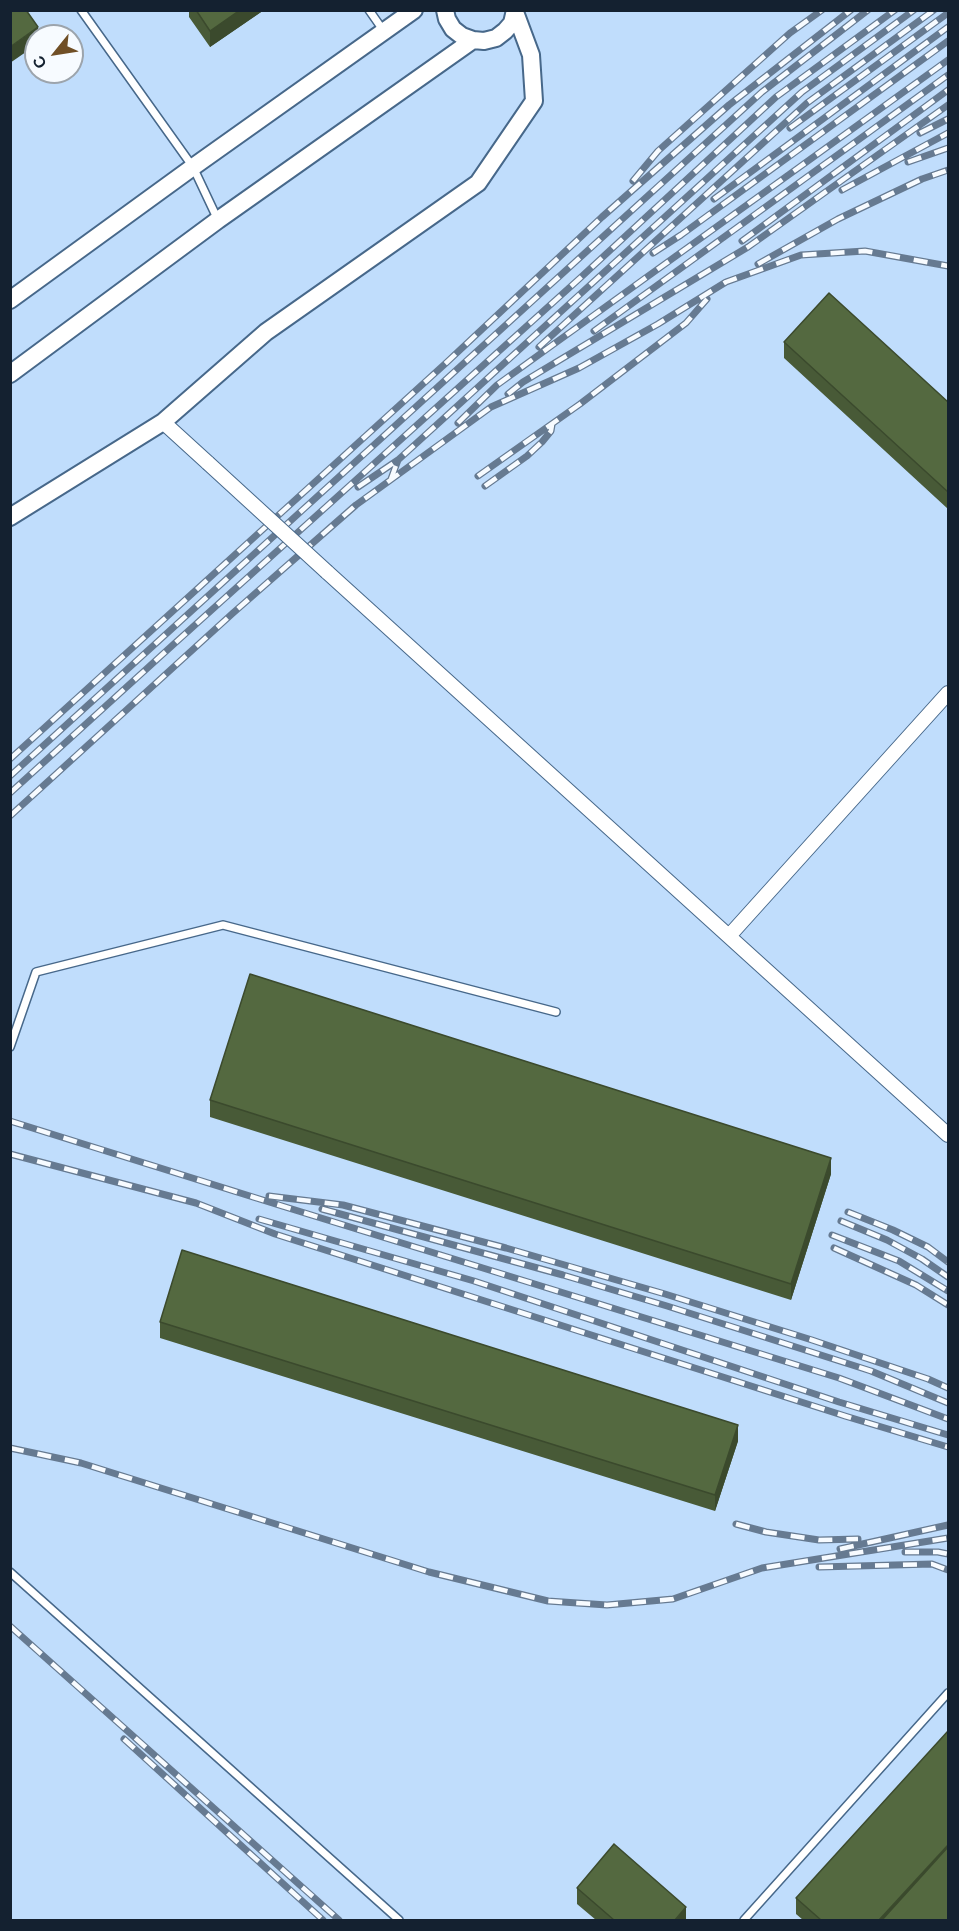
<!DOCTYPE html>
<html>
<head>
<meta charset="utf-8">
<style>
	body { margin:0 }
	#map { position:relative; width:959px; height:1931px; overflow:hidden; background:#c0ddfc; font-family:"Work Sans",sans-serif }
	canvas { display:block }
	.frame { position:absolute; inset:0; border:12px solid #142130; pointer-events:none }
	.north { position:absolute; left:24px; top:24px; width:60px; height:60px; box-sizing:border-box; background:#f7fbff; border:2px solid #9ca4ac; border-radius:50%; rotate:240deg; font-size:16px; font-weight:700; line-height:24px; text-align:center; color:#142130 }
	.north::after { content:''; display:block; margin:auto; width:21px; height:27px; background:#704f26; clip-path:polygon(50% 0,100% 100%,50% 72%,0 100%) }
</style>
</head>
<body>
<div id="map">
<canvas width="959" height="1931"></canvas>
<div class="frame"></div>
<div class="north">С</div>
</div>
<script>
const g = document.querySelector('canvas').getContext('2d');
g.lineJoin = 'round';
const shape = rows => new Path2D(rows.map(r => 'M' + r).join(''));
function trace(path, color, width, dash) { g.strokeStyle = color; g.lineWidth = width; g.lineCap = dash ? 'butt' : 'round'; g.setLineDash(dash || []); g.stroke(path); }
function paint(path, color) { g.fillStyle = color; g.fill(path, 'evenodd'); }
const service = shape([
	[81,10,193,167,218,220],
	[369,10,383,30],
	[10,1047,36,972,223,925,556,1012],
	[10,1572,399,1920],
	[744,1920,948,1693]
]);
const minor = shape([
	[163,422,208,463],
	[327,572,948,1135],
	[729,936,948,693]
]);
const tertiary = shape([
	[445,10,447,19,453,29,462,36,473,40,484,41,496,38,505,31,512,23,515,10],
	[10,300,193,167,414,10],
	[10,374,218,220,473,40],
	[10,517,163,422,266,332,478,183,534,101,531,55,515,12]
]);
trace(service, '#47688a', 10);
trace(minor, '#47688a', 16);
trace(tertiary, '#47688a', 20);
trace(service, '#fff', 7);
trace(minor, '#fff', 14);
trace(tertiary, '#fff', 16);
const rail = shape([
	[790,128,948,13],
	[920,133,948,119],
	[908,162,948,148],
	[633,181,658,151,790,33,822,10],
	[842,190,948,133],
	[714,199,948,27],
	[742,241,948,90],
	[653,253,681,235,948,41],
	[758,264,838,219,922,179,948,170],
	[594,331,948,75],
	[539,347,807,103,934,10],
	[508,394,523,382,748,247,948,105],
	[458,423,497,385,948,60],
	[478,476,580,404,686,323,707,299],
	[391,479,398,460,802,92,914,10],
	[485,486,527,456,542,442,551,431,552,425],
	[358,487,398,460],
	[10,759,446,363,602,217,729,105,851,10],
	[10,776,762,92,868,10],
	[10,793,175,643,579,279,776,97,895,10],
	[10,816,233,613,356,505,491,407,579,368,658,324,726,282,801,255,865,251,948,266],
	[10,1121,253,1197,839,1378,948,1419],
	[10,1154,196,1203,275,1234,845,1416,948,1447],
	[269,1196,343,1205,506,1248,665,1294,812,1340,928,1379,948,1388],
	[322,1209,563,1275,667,1306,871,1371,948,1403],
	[848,1212,893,1230,928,1247,948,1262],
	[259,1219,474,1281,839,1402,948,1435],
	[841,1221,887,1240,922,1259,948,1277],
	[832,1235,899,1261,948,1291],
	[834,1248,916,1285,948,1305],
	[10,1448,81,1463,429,1572,548,1601,607,1605,673,1599,762,1568,948,1538],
	[736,1524,766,1532,819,1540,858,1539],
	[840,1549,948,1525],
	[905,1552,938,1552,948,1554],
	[819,1567,932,1564,948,1570],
	[10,1626,339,1920],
	[124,1739,323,1920]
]);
trace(rail, '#667a91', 7);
trace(rail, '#f7fbff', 4.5, [14]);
const minorBridge = shape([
	[208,463,327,572]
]);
trace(minorBridge, '#47688a', 16, []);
trace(minorBridge, '#fff', 14);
paint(shape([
	[189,10,264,10,210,47,189,17],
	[784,342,948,402,948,509,784,358],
	[210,1100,831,1174,791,1300,210,1117],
	[160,1322,738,1441,715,1511,160,1338],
	[577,1888,686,1920,596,1920,577,1904],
	[796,1898,948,1920,803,1920,796,1914]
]), '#485a37');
paint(shape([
	[240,10,264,10,210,47,210,31],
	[38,27,38,36,36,36,36,45,10,63,10,47],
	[831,1158,831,1174,791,1300,791,1284],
	[738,1425,738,1441,715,1511,715,1495],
	[948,1845,948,1861,894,1920,879,1920],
	[686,1907,686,1920,675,1920]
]), '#3b4a2d');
const building = shape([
	[10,10,26,10,38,27,10,47,10,10],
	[196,10,240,10,210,31,196,10],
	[829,293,948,402,948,492,784,342,829,293],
	[250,974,831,1158,791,1284,210,1100,250,974],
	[182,1250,738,1425,715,1495,160,1322,182,1250],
	[948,1731,948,1845,879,1920,821,1920,796,1898,948,1731],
	[614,1844,686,1907,675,1920,614,1920,577,1888,614,1844],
	[948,1847,948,1920,882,1920,948,1847]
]);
paint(building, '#546940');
trace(building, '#3b4a2d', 1.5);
</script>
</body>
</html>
